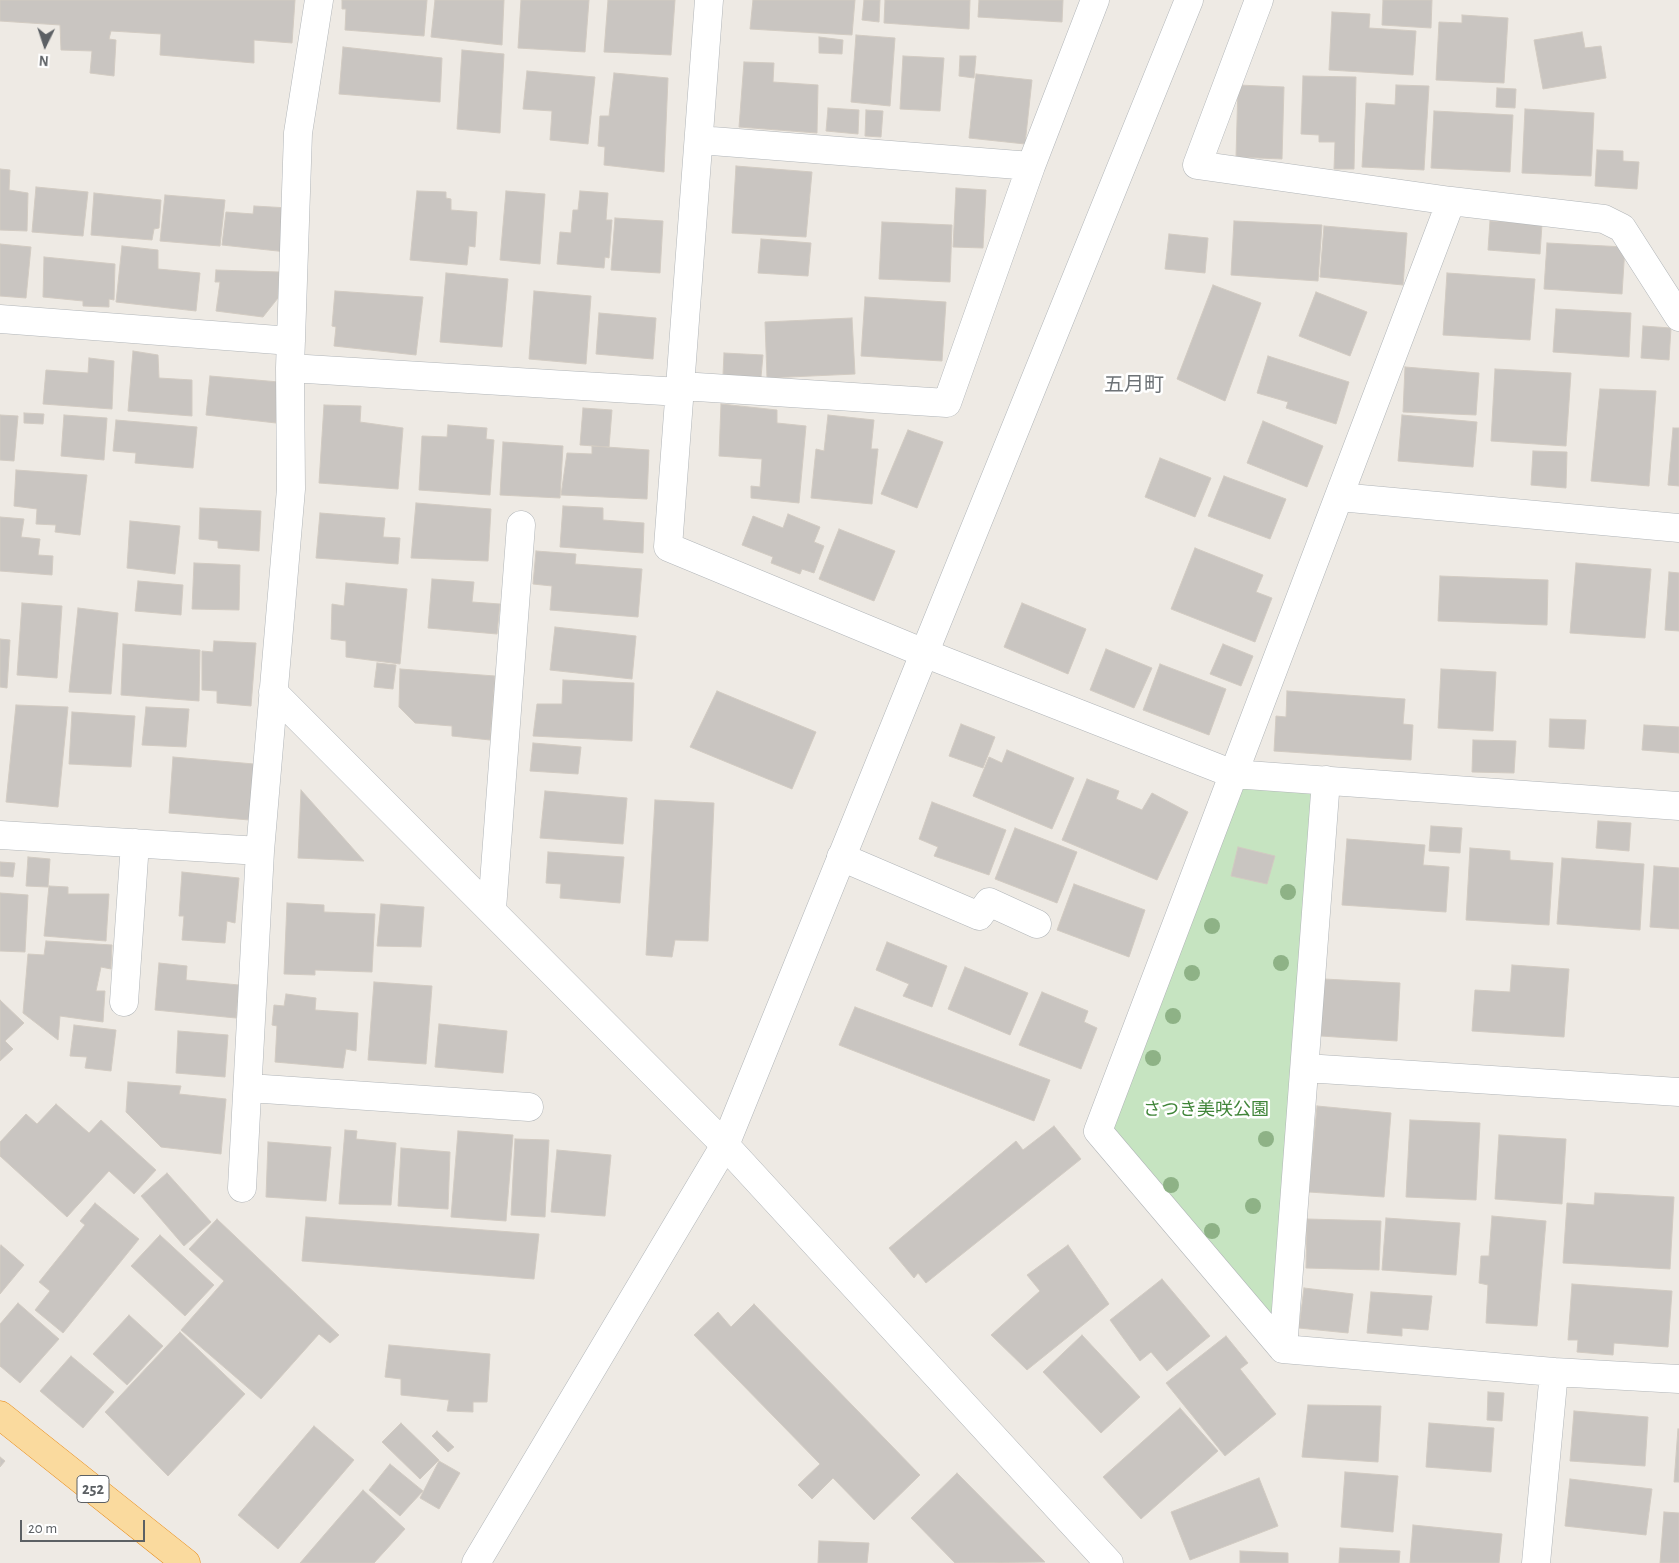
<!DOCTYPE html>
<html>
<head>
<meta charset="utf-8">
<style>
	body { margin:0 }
	#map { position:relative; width:1679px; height:1563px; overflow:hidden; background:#eeeae4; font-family:"Alegreya Sans",sans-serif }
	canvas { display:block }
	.north { position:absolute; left:20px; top:20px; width:50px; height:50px; -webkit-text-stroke:4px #fff; paint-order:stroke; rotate:184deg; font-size:14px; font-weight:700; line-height:20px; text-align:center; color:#5c6064 }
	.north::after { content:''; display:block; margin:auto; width:18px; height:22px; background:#5c6064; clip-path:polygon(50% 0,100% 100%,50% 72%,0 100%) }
	.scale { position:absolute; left:20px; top:1520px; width:125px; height:22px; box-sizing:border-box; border:2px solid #5c6064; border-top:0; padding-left:6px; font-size:15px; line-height:18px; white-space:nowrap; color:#5c6064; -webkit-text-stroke:4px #fff; paint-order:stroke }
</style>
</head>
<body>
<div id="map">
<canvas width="1679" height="1563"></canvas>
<div class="north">N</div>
<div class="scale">20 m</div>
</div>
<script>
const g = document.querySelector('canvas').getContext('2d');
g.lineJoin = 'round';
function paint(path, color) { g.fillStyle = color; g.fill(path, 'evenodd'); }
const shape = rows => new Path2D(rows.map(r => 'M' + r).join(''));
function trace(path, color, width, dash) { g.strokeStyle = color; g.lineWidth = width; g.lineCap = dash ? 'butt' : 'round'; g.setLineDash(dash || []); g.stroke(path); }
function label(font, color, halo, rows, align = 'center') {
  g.font = font + ' "Alegreya Sans","Noto Sans JP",sans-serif'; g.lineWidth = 5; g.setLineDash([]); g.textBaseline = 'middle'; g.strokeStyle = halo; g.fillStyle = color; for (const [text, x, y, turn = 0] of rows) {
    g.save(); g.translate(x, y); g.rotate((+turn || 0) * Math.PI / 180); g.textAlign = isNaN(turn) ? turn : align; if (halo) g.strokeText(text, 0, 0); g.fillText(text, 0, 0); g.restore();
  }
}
paint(shape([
	[1240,787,1315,791,1274,1321,1110,1128]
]), '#c6e4c1');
const building = shape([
	[0,0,295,0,292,43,254,40,254,63,160,55,161,34,111,31,109,39,116,40,114,76,90,73,92,51,61,50,60,25,0,21,0,0],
	[342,0,427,0,424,36,345,30,346,9,342,9,342,0],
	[435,0,504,0,502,45,431,37,435,0],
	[521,0,589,0,585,52,518,48,521,0],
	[608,0,675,0,671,55,604,52,608,0],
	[753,0,855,0,852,35,750,29,753,0],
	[864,0,880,0,879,22,862,20,864,0],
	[885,0,970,0,969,29,884,23,885,0],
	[979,0,1063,0,1062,22,978,17,979,0],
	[1383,0,1432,0,1431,28,1382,25,1383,0],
	[1332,12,1370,14,1369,28,1416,31,1413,75,1329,70,1332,12],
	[1462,15,1508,18,1504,83,1436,80,1439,22,1462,23,1462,15],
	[1582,32,1585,48,1601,46,1606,78,1543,89,1534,40,1582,32],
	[856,35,895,38,890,106,851,102,856,35],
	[819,37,843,40,842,54,819,53,819,37],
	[343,47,442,58,440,102,339,94,343,47],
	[462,50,504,54,500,133,457,129,462,50],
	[903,56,944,58,940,111,900,109,903,56],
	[960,56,976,56,974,78,959,76,960,56],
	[744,62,774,63,773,82,818,85,817,133,739,127,744,62],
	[527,71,595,77,588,144,550,140,552,111,523,109,527,71],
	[614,73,668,78,664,172,604,165,605,147,598,146,600,116,609,116,614,73],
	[976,74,1032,80,1025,144,969,138,976,74],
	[1303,76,1356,77,1354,169,1334,169,1335,142,1319,142,1319,135,1301,134,1303,76],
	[1238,85,1284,87,1282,159,1236,157,1238,85],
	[1396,85,1429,86,1424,170,1362,167,1366,103,1395,105,1396,85],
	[1497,88,1516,89,1515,108,1496,107,1497,88],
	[828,108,859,110,858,134,826,131,828,108],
	[1525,109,1594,113,1591,176,1522,173,1525,109],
	[866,110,883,111,881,137,865,136,866,110],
	[1434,111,1513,115,1510,172,1431,168,1434,111],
	[1597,150,1623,151,1623,161,1639,162,1637,189,1595,186,1597,150],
	[736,166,812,172,806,237,732,233,736,166],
	[0,169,10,170,9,190,28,193,27,231,0,230,0,169],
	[36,187,88,192,83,236,32,232,36,187],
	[956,188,986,190,983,248,953,247,956,188],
	[417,191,446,192,446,198,451,199,451,210,477,212,475,247,469,246,467,265,410,260,417,191],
	[506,191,545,194,540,264,500,260,506,191],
	[580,191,608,193,606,220,612,220,609,258,605,257,604,268,557,264,560,232,571,233,573,210,578,210,580,191],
	[94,193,161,200,159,228,154,229,152,240,91,235,94,193],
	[165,195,225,200,220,246,160,241,165,195],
	[254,206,289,208,287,252,222,245,226,212,253,214,254,206],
	[615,218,663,221,660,273,611,270,615,218],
	[1234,221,1322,225,1318,281,1231,275,1234,221],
	[1490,221,1542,224,1540,254,1488,250,1490,221],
	[882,222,952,225,950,282,879,279,882,222],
	[1324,226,1407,233,1403,285,1320,277,1324,226],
	[1169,234,1208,238,1205,273,1165,269,1169,234],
	[761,239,811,243,808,276,758,273,761,239],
	[1547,243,1625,247,1622,294,1544,289,1547,243],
	[0,244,31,247,26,298,0,296,0,244],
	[122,246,158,250,158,269,200,273,196,311,116,302,122,246],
	[44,257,115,264,114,300,109,299,109,307,83,306,83,301,43,297,44,257],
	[216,270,279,272,278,298,263,317,216,311,220,282,215,282,216,270],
	[446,273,508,279,502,347,440,342,446,273],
	[1447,273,1535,279,1530,340,1443,335,1447,273],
	[1213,285,1261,303,1225,401,1177,379,1213,285],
	[335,291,423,297,416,355,334,346,336,327,332,326,335,291],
	[534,291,591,296,586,364,529,359,534,291],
	[1316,292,1367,312,1350,356,1299,336,1316,292],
	[865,297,946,302,942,361,861,356,865,297],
	[1556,309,1631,313,1629,357,1553,352,1556,309],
	[599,313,656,318,653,359,596,354,599,313],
	[852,318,855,374,767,378,765,322,852,318],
	[1643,326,1671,328,1669,360,1641,358,1643,326],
	[133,351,158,355,159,378,192,380,192,416,128,411,133,351],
	[724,353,763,355,761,377,723,375,724,353],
	[1268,356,1349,382,1336,424,1286,408,1288,402,1257,393,1268,356],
	[89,358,114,361,112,409,43,404,46,370,88,373,89,358],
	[1405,367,1479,373,1476,415,1403,412,1405,367],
	[1495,369,1571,373,1566,446,1491,441,1495,369],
	[210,376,279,382,276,423,206,415,210,376],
	[1600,389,1656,391,1649,486,1591,481,1600,389],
	[721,404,777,410,777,423,806,426,799,503,751,498,751,486,760,487,762,459,719,456,721,404],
	[324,405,361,406,360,422,403,428,398,489,319,483,324,405],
	[583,408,612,410,609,447,580,445,583,408],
	[24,413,44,414,43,424,24,423,24,413],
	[0,415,18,416,14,461,0,460,0,415],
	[64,415,107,418,104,460,61,456,64,415],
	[828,415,874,420,871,449,878,449,872,504,811,498,816,449,824,451,828,415],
	[1402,415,1477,422,1473,467,1398,461,1402,415],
	[116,420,197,427,193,468,135,463,136,453,113,451,116,420],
	[1263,421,1323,446,1307,487,1247,463,1263,421],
	[448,425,487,428,486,439,494,440,490,495,419,490,422,436,447,437,448,425],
	[1673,428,1679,428,1679,486,1668,485,1673,428],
	[908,430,943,442,917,508,881,494,908,430],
	[503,442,563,446,560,498,500,495,503,442],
	[592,446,649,450,647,499,561,495,567,453,592,454,592,446],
	[1533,451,1567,452,1566,488,1531,485,1533,451],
	[1160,458,1211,478,1195,517,1145,497,1160,458],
	[16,470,87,475,80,535,55,532,56,525,36,524,37,509,14,506,16,470],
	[1224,476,1286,499,1270,539,1208,516,1224,476],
	[416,503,491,509,488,561,411,558,416,503],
	[563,506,603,508,603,520,644,523,643,553,560,547,563,506],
	[200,508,261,511,259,551,218,548,218,541,199,539,200,508],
	[320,513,385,518,383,537,400,538,398,564,316,558,320,513],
	[788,514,820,527,814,542,824,546,814,573,802,569,800,574,771,563,773,557,742,545,753,516,783,528,788,514],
	[0,517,24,519,21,537,40,539,38,555,53,556,52,575,0,571,0,517],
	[130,521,180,526,175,574,127,568,130,521],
	[839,529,895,551,874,601,819,579,839,529],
	[1195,548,1263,575,1256,592,1272,598,1255,642,1171,609,1195,548],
	[536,551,576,554,575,564,642,569,638,617,550,610,552,586,533,584,536,551],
	[194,563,240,565,239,610,192,609,194,563],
	[1576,563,1651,569,1645,638,1570,633,1576,563],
	[1669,572,1679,573,1679,631,1665,630,1669,572],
	[1440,576,1548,580,1547,625,1438,621,1440,576],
	[432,579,474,582,472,602,500,604,497,634,428,628,432,579],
	[138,581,183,585,181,615,135,611,138,581],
	[346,583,407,589,400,664,346,657,346,641,331,639,332,604,344,606,346,583],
	[22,603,62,606,57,678,17,675,22,603],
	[1022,603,1086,629,1068,674,1004,647,1022,603],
	[78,608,118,613,111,694,69,692,78,608],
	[555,627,636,636,632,679,550,670,555,627],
	[0,639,10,640,7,688,0,687,0,639],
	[214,641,256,643,251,706,217,703,217,691,202,690,202,651,213,652,214,641],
	[123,644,200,650,199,701,121,695,123,644],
	[1223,644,1253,656,1241,686,1210,674,1223,644],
	[1106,649,1152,668,1134,708,1090,690,1106,649],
	[377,663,396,665,393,689,374,687,377,663],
	[1160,664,1226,689,1209,735,1143,710,1160,664],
	[400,669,495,676,490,740,452,736,452,726,415,723,399,707,400,669],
	[1441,669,1496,672,1493,731,1438,728,1441,669],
	[563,680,634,683,632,741,533,736,537,704,562,704,563,680],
	[717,691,816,732,792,789,690,747,717,691],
	[1287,691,1405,699,1403,724,1413,725,1411,760,1274,751,1276,716,1286,717,1287,691],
	[16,705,68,707,58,807,6,802,16,705],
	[146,707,189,709,186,747,142,745,146,707],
	[72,712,135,716,131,767,69,764,72,712],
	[1550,719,1586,720,1584,749,1549,747,1550,719],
	[961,724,995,737,983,768,949,756,961,724],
	[1644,725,1679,727,1679,753,1642,750,1644,725],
	[1473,740,1516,741,1514,773,1472,772,1473,740],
	[533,743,581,747,578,774,530,771,533,743],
	[1007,750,1074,778,1052,829,973,796,989,757,1002,763,1007,750],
	[173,757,254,764,249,820,169,813,173,757],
	[1087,779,1119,791,1116,799,1142,810,1152,793,1188,812,1157,880,1062,840,1087,779],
	[301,790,364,861,298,858,301,790],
	[545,791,627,798,623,844,540,838,545,791],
	[655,800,714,803,708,941,675,940,672,957,646,955,655,800],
	[932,802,1006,830,989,875,934,856,938,847,919,839,932,802],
	[1598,821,1631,823,1629,851,1596,848,1598,821],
	[1431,826,1462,828,1460,853,1429,851,1431,826],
	[1015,828,1077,852,1057,903,995,879,1015,828],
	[1347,839,1425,845,1423,865,1449,867,1446,912,1342,905,1347,839],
	[1238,847,1275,856,1267,884,1231,876,1238,847],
	[1470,848,1510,851,1510,860,1553,863,1549,925,1466,920,1470,848],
	[548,852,624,857,620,903,560,898,561,884,546,883,548,852],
	[28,857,50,859,48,887,26,886,28,857],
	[1562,858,1644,864,1640,930,1557,924,1562,858],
	[0,862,15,863,13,877,0,876,0,862],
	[1654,866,1679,868,1679,929,1650,927,1654,866],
	[182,872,239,878,235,923,227,921,225,943,182,940,184,916,179,916,182,872],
	[1074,884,1145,910,1129,957,1057,930,1074,884],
	[49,886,68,887,68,894,109,894,106,941,44,936,49,886],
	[0,893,28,895,25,952,0,951,0,893],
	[287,903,324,905,324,912,375,914,372,972,315,970,315,975,284,974,287,903],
	[381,904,424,907,421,947,377,946,381,904],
	[46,941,112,945,111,969,101,967,96,991,105,991,103,1022,60,1016,58,1040,23,1013,28,954,44,955,46,941],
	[887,942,947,966,932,1007,903,996,909,984,876,970,887,942],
	[159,963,187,966,186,980,239,985,236,1018,155,1010,159,963],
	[1512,965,1569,969,1564,1037,1472,1031,1475,990,1510,992,1512,965],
	[965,967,1028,993,1010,1035,948,1009,965,967],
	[1324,979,1400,983,1397,1041,1321,1036,1324,979],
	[374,982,432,986,426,1064,368,1060,374,982],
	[1042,992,1088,1011,1084,1022,1097,1028,1081,1069,1019,1045,1042,992],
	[286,994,316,998,315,1010,358,1013,356,1051,346,1049,343,1068,275,1062,277,1026,272,1025,274,1005,284,1006,286,994],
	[0,1000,24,1023,5,1041,13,1049,0,1061,0,1000],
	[855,1007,1050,1080,1034,1121,839,1045,855,1007],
	[439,1024,507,1031,503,1073,435,1067,439,1024],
	[74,1025,116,1030,111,1071,85,1068,87,1057,70,1056,74,1025],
	[178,1031,228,1035,225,1077,176,1073,178,1031],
	[128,1082,181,1086,179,1094,226,1099,221,1154,161,1147,126,1112,128,1082],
	[56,1104,89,1133,101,1120,156,1170,134,1194,109,1171,67,1217,0,1156,0,1142,26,1114,37,1124,56,1104],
	[1317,1106,1391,1113,1384,1197,1309,1192,1317,1106],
	[1410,1120,1480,1123,1476,1200,1406,1197,1410,1120],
	[1054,1126,1081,1159,926,1283,918,1273,914,1278,889,1248,1016,1141,1023,1150,1054,1126],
	[345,1130,357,1131,356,1139,396,1143,391,1205,339,1204,345,1130],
	[458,1131,513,1135,506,1221,451,1217,458,1131],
	[1499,1135,1566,1139,1562,1204,1495,1199,1499,1135],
	[515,1139,549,1140,545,1217,511,1215,515,1139],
	[268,1142,331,1147,326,1201,266,1197,268,1142],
	[401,1148,450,1152,448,1209,398,1206,401,1148],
	[557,1150,611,1155,605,1216,551,1212,557,1150],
	[167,1173,211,1222,184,1246,141,1196,167,1173],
	[1595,1193,1674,1197,1670,1269,1563,1263,1567,1203,1594,1205,1595,1193],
	[95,1203,139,1239,63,1333,35,1310,50,1291,39,1282,85,1225,80,1221,95,1203],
	[1492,1216,1546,1221,1537,1326,1486,1323,1488,1285,1479,1283,1481,1256,1489,1256,1492,1216],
	[306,1217,539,1234,534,1279,302,1261,306,1217],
	[1386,1218,1460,1223,1456,1275,1382,1270,1386,1218],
	[217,1219,339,1335,330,1343,319,1334,261,1399,181,1330,224,1281,189,1249,217,1219],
	[1307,1219,1381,1221,1379,1270,1306,1268,1307,1219],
	[160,1235,214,1285,185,1316,131,1266,160,1235],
	[1,1245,24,1265,0,1294,0,1247,1,1245],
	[1068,1245,1109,1304,1027,1370,991,1335,1040,1291,1027,1275,1068,1245],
	[1162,1279,1210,1336,1167,1371,1151,1352,1140,1361,1110,1320,1162,1279],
	[1572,1284,1672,1291,1668,1347,1614,1343,1613,1355,1577,1352,1578,1340,1568,1340,1572,1284],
	[1304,1288,1353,1294,1348,1333,1299,1328,1304,1288],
	[1371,1292,1432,1296,1428,1330,1402,1328,1402,1336,1367,1333,1371,1292],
	[18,1303,59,1339,20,1383,0,1366,0,1324,18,1303],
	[754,1304,920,1475,874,1520,833,1478,812,1499,798,1485,820,1464,694,1335,718,1312,731,1327,754,1304],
	[129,1315,163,1346,127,1385,93,1354,129,1315],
	[180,1332,245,1394,168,1476,105,1412,180,1332],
	[1082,1335,1140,1397,1101,1433,1043,1372,1082,1335],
	[1226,1336,1248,1363,1240,1369,1276,1414,1225,1456,1166,1383,1226,1336],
	[389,1345,490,1354,487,1402,473,1402,473,1412,447,1411,449,1400,401,1395,401,1379,385,1377,389,1345],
	[71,1356,114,1392,83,1428,40,1391,71,1356],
	[1488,1392,1504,1393,1502,1421,1487,1420,1488,1392],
	[1308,1405,1381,1406,1378,1462,1302,1457,1308,1405],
	[1180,1408,1218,1451,1141,1519,1103,1477,1180,1408],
	[1574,1411,1648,1417,1645,1466,1570,1461,1574,1411],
	[401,1423,439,1460,420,1479,382,1442,401,1423],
	[1429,1423,1494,1428,1491,1472,1426,1467,1429,1423],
	[314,1426,354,1460,278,1549,238,1515,314,1426],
	[1678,1429,1679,1429,1679,1482,1674,1482,1678,1429],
	[437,1431,454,1447,448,1452,432,1436,437,1431],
	[0,1457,5,1461,0,1467,0,1457],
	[439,1461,460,1473,439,1509,420,1498,439,1461],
	[390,1464,423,1491,400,1516,369,1490,390,1464],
	[1345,1472,1398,1476,1393,1532,1341,1527,1345,1472],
	[957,1473,1045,1562,955,1563,911,1518,957,1473],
	[1259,1478,1278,1526,1190,1560,1171,1512,1259,1478],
	[1570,1479,1652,1489,1646,1535,1565,1526,1570,1479],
	[363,1490,405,1529,374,1563,300,1563,363,1490],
	[1664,1512,1679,1513,1679,1563,1660,1563,1664,1512],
	[1413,1525,1502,1534,1499,1563,1410,1563,1413,1525],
	[819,1541,869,1543,867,1563,818,1563,819,1541],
	[1340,1548,1400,1551,1399,1563,1339,1563,1340,1548],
	[1240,1551,1288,1553,1288,1563,1240,1563,1240,1551]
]);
paint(building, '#c9c5c1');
trace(building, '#d2cbc2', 1);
const minor = shape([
	[709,0,668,547,924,653,1233,774,1679,806],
	[1259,0,1197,165,1451,201],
	[699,140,1031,166],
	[1679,317,1622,228,1604,219,1451,201,1098,1131,1283,1349,1554,1372,1679,1379],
	[0,319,291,341],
	[290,368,680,392],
	[681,386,947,403,1031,166,1095,0],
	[1339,497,1679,528],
	[273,692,725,1145,1109,1563],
	[0,835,260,851],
	[841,857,979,916,989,902,1037,924],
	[492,909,521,525],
	[124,1002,135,843],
	[1305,1068,1679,1092],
	[249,1088,529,1107],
	[242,1188,260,851,291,489,290,368,298,133,319,0],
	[1283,1349,1326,780],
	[1536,1563,1554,1372]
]);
const tertiary = shape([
	[476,1563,725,1145,1189,0]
]);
const trunk = shape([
	[0,1415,186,1563]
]);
trace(minor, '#b1b5b8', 29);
trace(tertiary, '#b1b5b8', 29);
trace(trunk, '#e7840a', 29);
trace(minor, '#fff', 28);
trace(tertiary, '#fff', 28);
trace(trunk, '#fada9e', 28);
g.fillStyle = '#8eb286';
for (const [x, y] of [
	[1288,892],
	[1212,926],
	[1281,963],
	[1192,973],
	[1173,1016],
	[1153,1058],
	[1266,1139],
	[1171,1185],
	[1253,1206],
	[1212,1231]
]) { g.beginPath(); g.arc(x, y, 8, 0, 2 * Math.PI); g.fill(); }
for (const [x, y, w] of [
	[93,1489,32]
]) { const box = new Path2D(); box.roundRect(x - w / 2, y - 13.5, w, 27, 4); g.fillStyle = '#fff'; g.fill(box); trace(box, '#5c6064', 1); }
label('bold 16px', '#5c6064', null, [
	["252",93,1489]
]);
label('18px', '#408539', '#fff', [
	["さつき美咲公園",1206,1110]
]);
label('20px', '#6d7276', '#fff', [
	["五月町",1134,385]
]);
</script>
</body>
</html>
